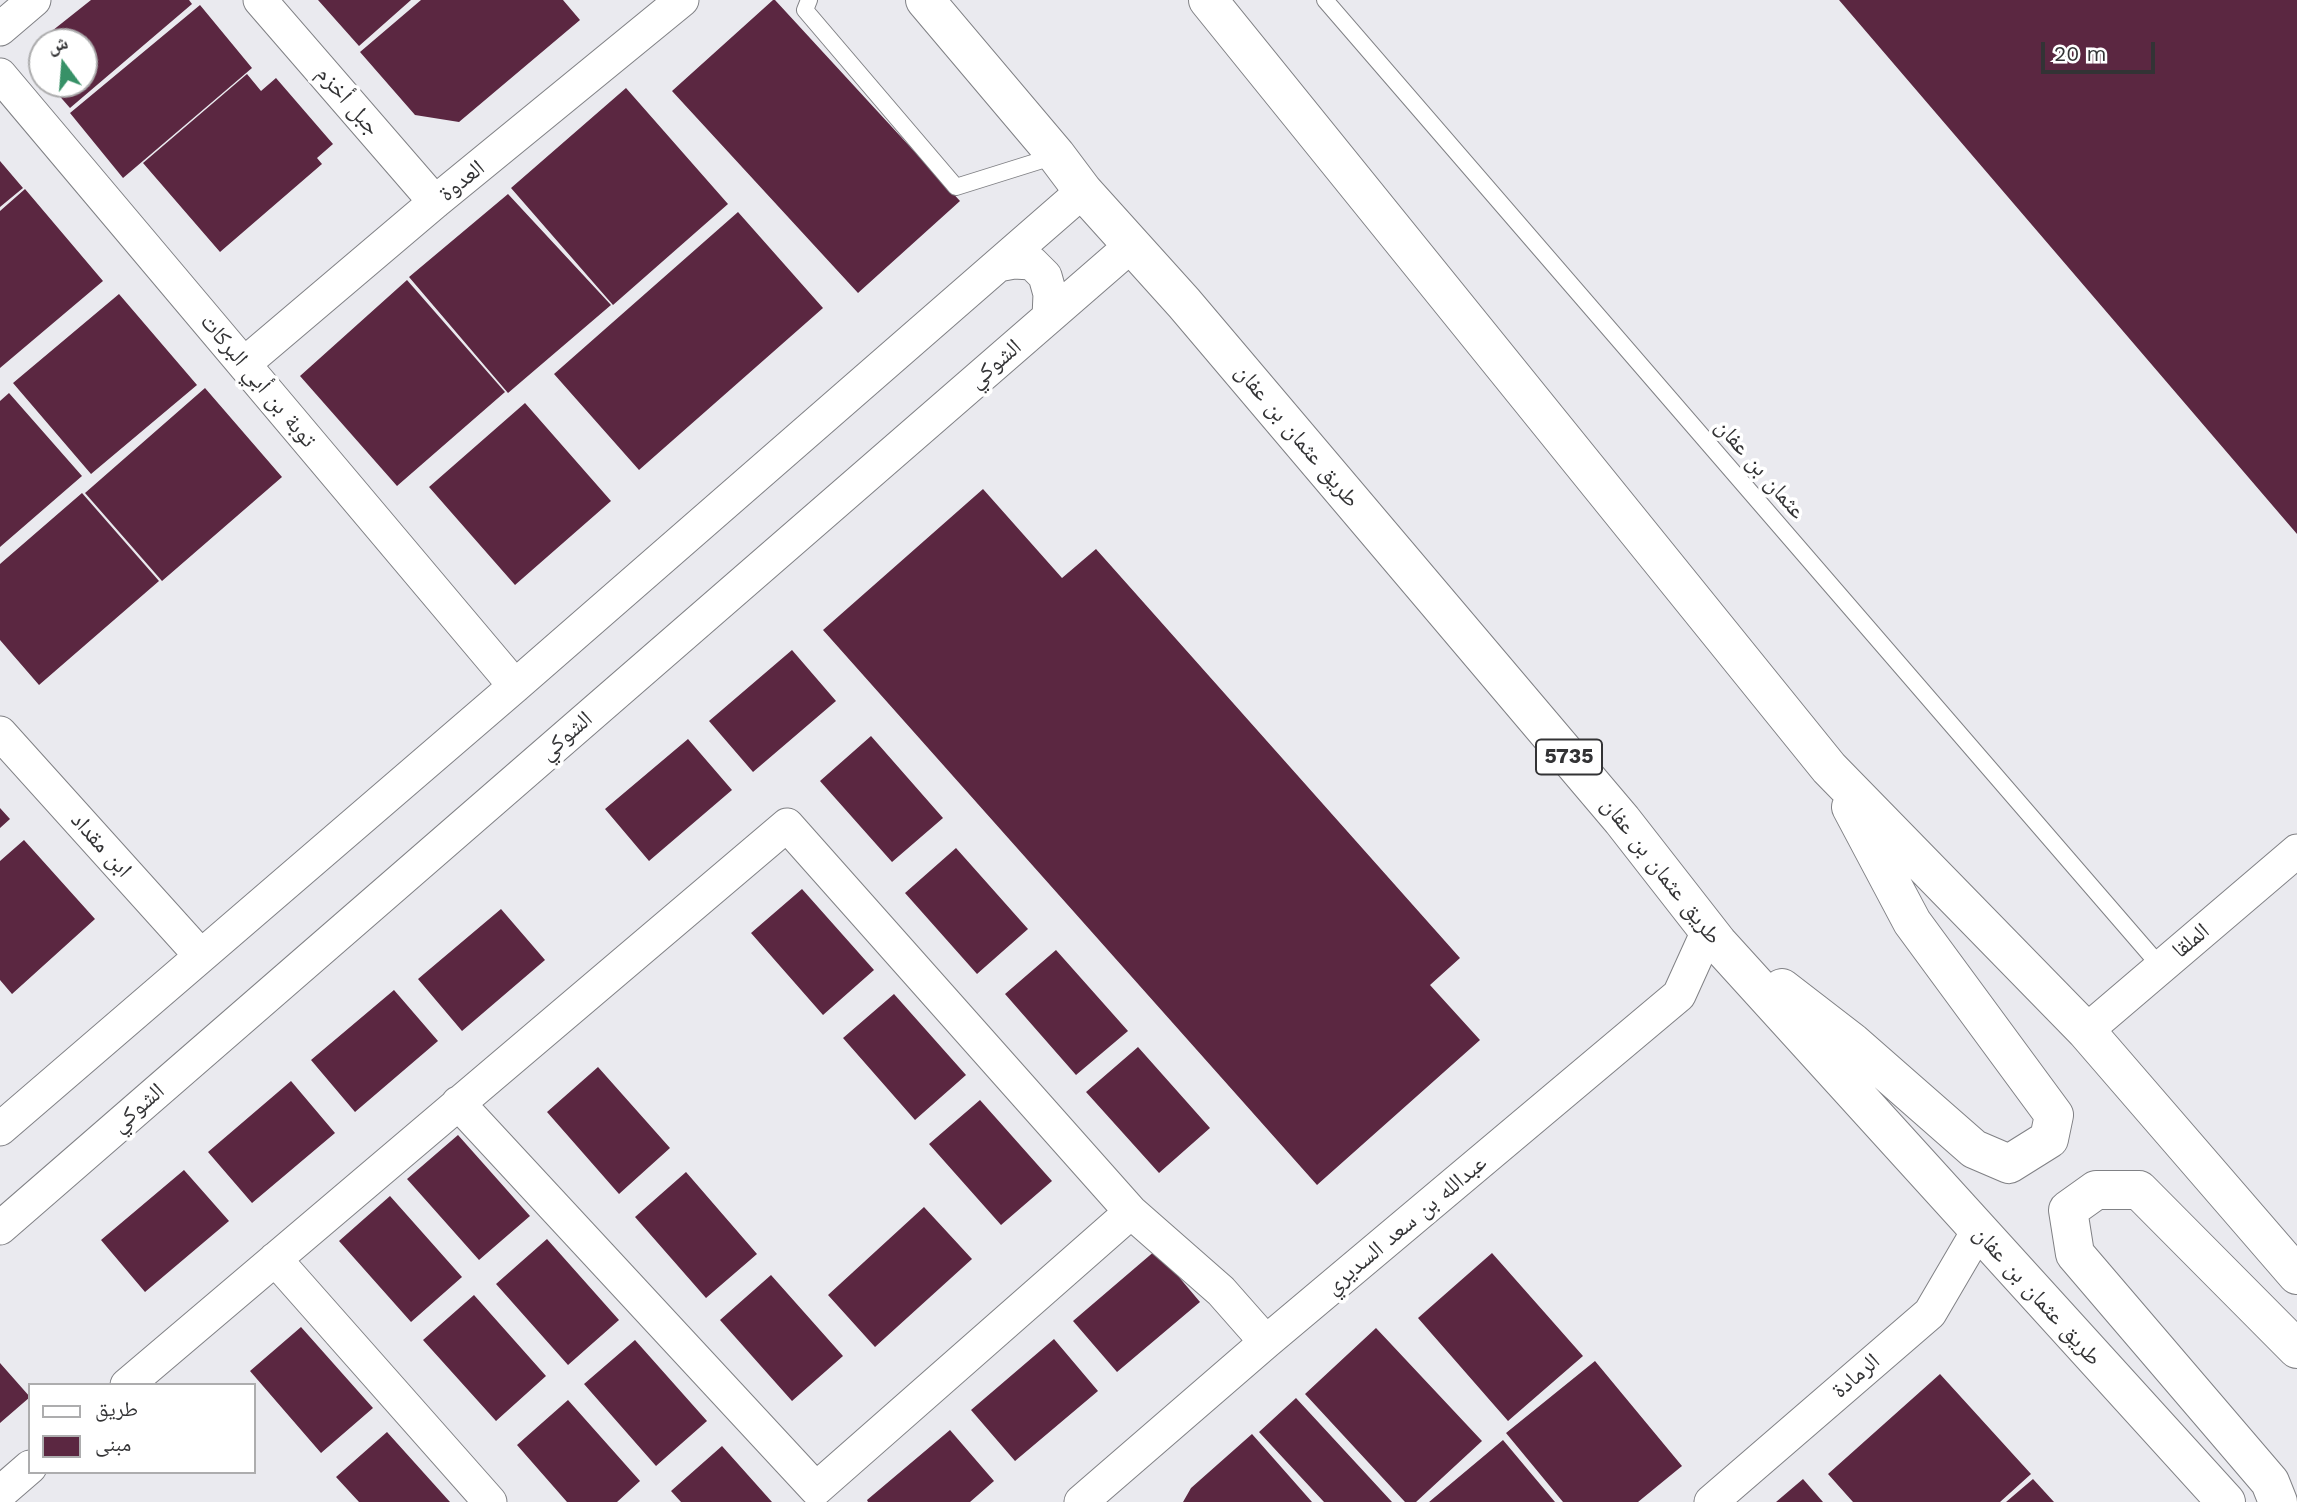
<!DOCTYPE html>
<html>
<head>
<meta charset="utf-8">
<style>
	body { margin:0 }
	#map { position:relative; width:2297px; height:1502px; overflow:hidden; background:#eaeaef; font-family:"Work Sans","Noto Naskh Arabic",sans-serif }
	canvas { display:block }
	.legend { position:absolute; left:28px; top:1383px; width:228px; height:91px; box-sizing:border-box; background:#fff; border:2px solid #adadae; margin:0; padding:9px 12px; list-style:none; font-size:21px; color:#333335 }
	.legend li { display:flex; align-items:center; gap:14px; height:35px }
	.legend b { width:35px; border:2px solid #adadae }
	.north { position:absolute; left:28px; top:28px; width:70px; height:70px; box-sizing:border-box; background:#fff; border:2px solid #adadae; border-radius:50%; rotate:344deg; font-size:19px; font-weight:700; line-height:28px; text-align:center; color:#333335 }
	.north::after { content:''; display:block; margin:auto; width:24px; height:32px; background:#379167; clip-path:polygon(50% 0,100% 100%,50% 72%,0 100%) }
	.scale { position:absolute; left:2041px; top:42px; width:114px; height:32px; box-sizing:border-box; border:4px solid #333335; border-top:0; padding-left:9px; font-size:21px; line-height:24px; white-space:nowrap; color:#333335; -webkit-text-stroke:5px #fff; paint-order:stroke }
</style>
</head>
<body>
<div id="map">
<canvas width="2297" height="1502"></canvas>
<ul class="legend">
<li><b style="height:9px;background:#fff"></b>طريق</li>
<li><b style="height:19px;background:#5b2741"></b>مبنى</li>
</ul>
<div class="north">ش</div>
<div class="scale">20 m</div>
</div>
<script>
const g = document.querySelector('canvas').getContext('2d');
g.lineJoin = 'round';
function paint(path, color) { g.fillStyle = color; g.fill(path, 'evenodd'); }
const shape = rows => new Path2D(rows.map(r => 'M' + r).join(''));
function trace(path, color, width, dash) { g.strokeStyle = color; g.lineWidth = width; g.lineCap = dash ? 'butt' : 'round'; g.setLineDash(dash || []); g.stroke(path); }
function label(font, color, halo, rows, align = 'center') {
  g.font = font + ' "Work Sans","Noto Naskh Arabic",sans-serif'; g.lineWidth = 7; g.setLineDash([]); g.textBaseline = 'middle'; g.strokeStyle = halo; g.fillStyle = color; for (const [text, x, y, turn = 0] of rows) {
    g.save(); g.translate(x, y); g.rotate((+turn || 0) * Math.PI / 180); g.textAlign = isNaN(turn) ? turn : align; if (halo) g.strokeText(text, 0, 0); g.fillText(text, 0, 0); g.restore();
  }
}
paint(shape([
	[91,0,189,0,192,4,70,108,49,84,84,84,84,42,42,42,42,76,30,62,33,46],
	[318,0,411,0,359,46],
	[421,0,563,0,580,20,459,122,415,115,360,52],
	[773,0,775,0,960,201,858,293,672,91],
	[1839,0,2297,0,2297,534],
	[200,5,252,68,123,178,70,113],
	[247,74,261,91,276,78,333,144,317,158,322,164,220,252,143,163],
	[626,88,728,204,613,305,511,188],
	[0,161,23,188,0,207],
	[25,189,103,281,0,368,0,211],
	[508,194,611,305,508,393,409,277],
	[738,212,823,308,639,470,554,374],
	[407,280,505,392,397,486,300,376],
	[119,294,197,385,91,474,13,383],
	[205,388,282,477,162,581,85,493],
	[9,393,82,476,0,547,0,401],
	[525,403,611,501,515,585,429,487],
	[983,489,1062,578,1096,549,1460,958,1430,985,1480,1040,1317,1185,823,630],
	[82,493,159,581,39,685,0,640,0,564],
	[792,650,836,701,753,772,709,721],
	[871,736,943,818,892,862,820,781],
	[688,739,732,790,649,861,605,809],
	[0,808,10,819,0,828],
	[24,840,95,919,12,994,0,980,0,861],
	[956,848,1028,929,977,974,905,893],
	[802,889,874,970,823,1015,751,933],
	[501,909,545,960,462,1031,418,979],
	[1056,950,1128,1031,1076,1075,1005,994],
	[394,990,438,1041,355,1112,311,1060],
	[894,994,966,1075,915,1120,843,1038],
	[1138,1047,1210,1128,1159,1173,1086,1092],
	[598,1067,670,1148,619,1194,547,1112],
	[291,1081,335,1133,252,1203,208,1152],
	[980,1100,1052,1181,1001,1225,929,1144],
	[458,1135,530,1216,479,1260,407,1179],
	[184,1170,229,1221,145,1292,101,1240],
	[686,1172,757,1254,706,1298,635,1217],
	[390,1196,462,1277,411,1322,339,1241],
	[924,1207,972,1259,875,1347,828,1295],
	[547,1239,619,1320,568,1365,496,1284],
	[1156,1250,1200,1302,1117,1372,1073,1321],
	[1492,1253,1583,1356,1508,1421,1418,1318],
	[771,1275,843,1356,792,1401,720,1320],
	[474,1295,546,1376,496,1421,423,1340],
	[301,1327,373,1408,321,1453,250,1371],
	[1376,1328,1482,1441,1416,1502,1405,1502,1305,1394],
	[1054,1339,1098,1391,1015,1461,971,1410],
	[635,1340,707,1421,656,1466,584,1384],
	[1595,1361,1682,1466,1638,1502,1563,1502,1506,1433],
	[0,1363,30,1397,0,1423],
	[1940,1374,2031,1474,2000,1502,1853,1502,1828,1474],
	[1296,1398,1392,1502,1324,1502,1259,1432],
	[568,1400,640,1481,617,1502,567,1502,517,1445],
	[950,1430,994,1481,970,1502,868,1502,867,1500],
	[387,1432,450,1502,359,1502,336,1477],
	[1252,1434,1312,1502,1183,1502,1191,1488],
	[1503,1440,1555,1502,1429,1502],
	[722,1446,772,1502,681,1502,671,1491],
	[1803,1479,1823,1502,1776,1502],
	[2033,1479,2054,1502,2006,1502]
]), '#5b2741');
const service = shape([
	[809,0,805,10,956,187,1055,156],
	[1325,0,2161,967]
]);
const minor = shape([
	[260,0,435,202],
	[0,29,34,0],
	[0,75,515,686],
	[998,265,1014,262,1032,263,1045,276,1050,294,1049,317],
	[244,364,435,202,682,0],
	[0,733,201,956],
	[2086,1031,2297,851],
	[458,1103,816,1489,1131,1212],
	[0,1129,515,686,1083,191],
	[0,1228,1133,244],
	[275,1259,490,1502],
	[127,1385,787,825,1131,1212,1221,1291,1266,1342],
	[0,1493,30,1467],
	[1081,1502,1266,1342,1679,995,1708,931],
	[1711,1502,1930,1313,1978,1231]
]);
const primary = shape([
	[925,0,1056,155,1083,191,1184,303,1622,820,1718,943,2226,1502],
	[1208,0,1829,768,2086,1031,2297,1275],
	[1782,988,1852,1042,1974,1149,2009,1164,2049,1139,2054,1115,1912,922,1851,807],
	[2278,1502,2270,1482,2075,1254,2068,1210,2096,1190,2139,1190,2297,1349]
]);
trace(service, '#808185', 18);
trace(minor, '#808185', 35);
trace(primary, '#808185', 40);
trace(service, '#fff', 16);
trace(minor, '#fff', 33);
trace(primary, '#fff', 38);
for (const [x, y, w] of [
	[1569,757,66]
]) { const box = new Path2D(); box.roundRect(x - w / 2, y - 17.5, w, 35, 5); g.fillStyle = '#fff'; g.fill(box); trace(box, '#333335', 2); }
label('bold 21px', '#333335', null, [
	["5735",1569,757]
]);
label('23px', '#333335', '#fff', [
	["جبل أخزم",348,101,49],
	["العدوة",462,181,-39],
	["الشوكي",995,364,-41],
	["توبة بن أبي البركات",258,381,50],
	["طريق عثمان بن عفان",1297,436,50],
	["عثمان بن عفان",1760,469,49],
	["الشوكي",566,736,-41],
	["ابن مقداد",101,845,48],
	["طريق عثمان بن عفان",1661,871,52],
	["الملقا",2191,941,-40],
	["الشوكي",138,1108,-41],
	["عبدالله بن سعد السديري",1406,1225,-40],
	["طريق عثمان بن عفان",2037,1296,48],
	["الرمادة",1856,1376,-41]
]);
</script>
</body>
</html>
